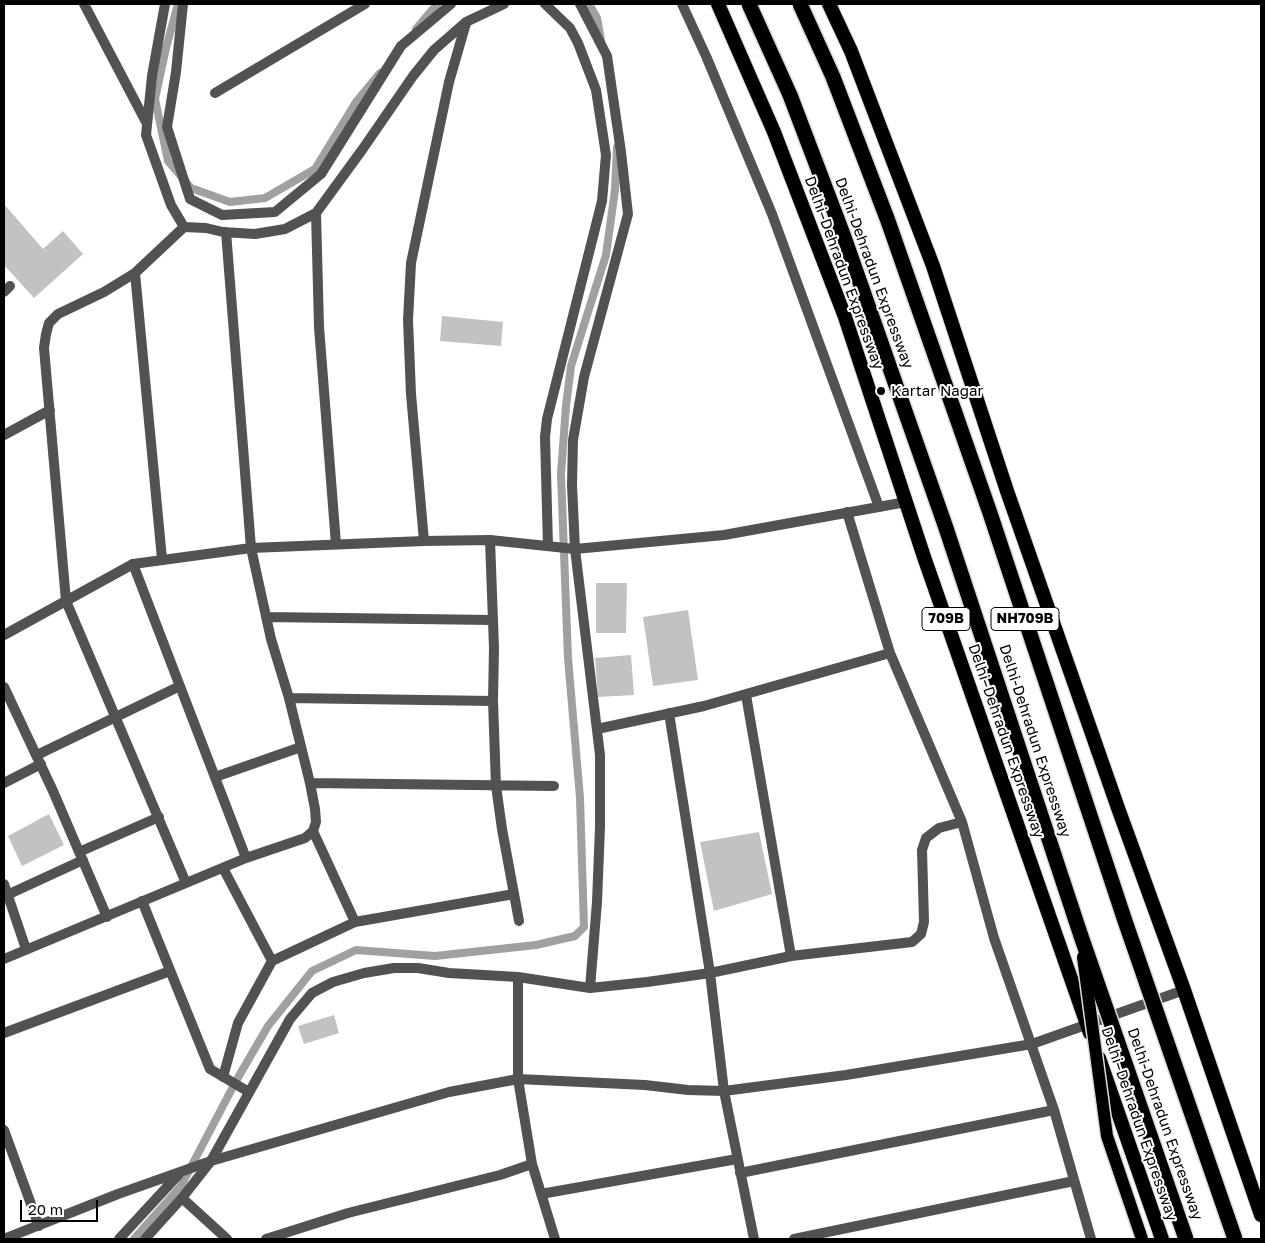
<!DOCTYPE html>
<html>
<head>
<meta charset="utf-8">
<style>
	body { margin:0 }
	#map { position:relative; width:1265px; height:1243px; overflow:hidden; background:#fff; font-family:"Golos Text",sans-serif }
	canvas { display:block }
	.frame { position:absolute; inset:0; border:5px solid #000; pointer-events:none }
	.scale { position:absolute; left:20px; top:1200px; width:78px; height:22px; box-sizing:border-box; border:2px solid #000; border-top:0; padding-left:6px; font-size:15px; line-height:18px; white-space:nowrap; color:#000; -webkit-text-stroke:4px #fff; paint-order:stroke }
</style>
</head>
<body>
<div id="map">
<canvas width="1265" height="1243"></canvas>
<div class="frame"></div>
<div class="scale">20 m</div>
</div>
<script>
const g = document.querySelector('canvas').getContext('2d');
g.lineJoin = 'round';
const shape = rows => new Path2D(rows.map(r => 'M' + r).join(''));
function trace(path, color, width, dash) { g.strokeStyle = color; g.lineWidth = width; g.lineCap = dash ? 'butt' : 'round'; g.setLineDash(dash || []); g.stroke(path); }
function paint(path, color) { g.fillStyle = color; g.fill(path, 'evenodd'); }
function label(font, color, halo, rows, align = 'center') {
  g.font = font + ' "Golos Text",sans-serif'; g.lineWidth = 4; g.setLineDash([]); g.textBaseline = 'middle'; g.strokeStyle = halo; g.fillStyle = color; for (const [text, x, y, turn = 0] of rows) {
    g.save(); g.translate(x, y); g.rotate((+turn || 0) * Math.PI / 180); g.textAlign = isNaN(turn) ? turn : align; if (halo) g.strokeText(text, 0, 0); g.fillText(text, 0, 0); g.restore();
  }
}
trace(shape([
	[178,4,166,48,155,99,168,161,191,188,230,202,265,198,315,169,356,102,380,73],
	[589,4,597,18,601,40],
	[416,29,437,4],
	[134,1239,181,1186,236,1081,268,1026,312,971,356,950,435,956,536,945,575,936,584,927,580,798,568,658,561,474,566,406,571,366,606,255,615,190,617,147]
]), '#a0a0a0', 8);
paint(shape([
	[4,204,43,249,63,231,83,254,34,298,4,265],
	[442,316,503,322,501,346,440,341],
	[596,583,627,583,626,633,596,633],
	[688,610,698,680,653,686,643,617],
	[631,655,634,695,598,697,595,658],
	[49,814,64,845,22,866,8,836],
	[759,832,772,894,714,911,700,842],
	[334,1015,339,1033,304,1044,298,1026]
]), '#c2c2c2');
const trunk = shape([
	[718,4,774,132,845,317,924,557,1090,1033],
	[829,4,851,51,933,266,1007,491,1118,808,1184,990,1261,1215],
	[1099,1058,1162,1239]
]);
trace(trunk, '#dbdbdb', 16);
trace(shape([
	[84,4,146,122],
	[165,4,152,76,146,135,171,205,184,227,206,228,223,232,255,234,285,229,316,213,362,150,413,76,434,50,466,22,504,4],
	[183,4,176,72,167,127,190,199,222,215,275,212,321,174,401,46,451,4],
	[545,4,570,28,578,43,596,90,606,155,602,201,547,419,545,437,548,546],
	[580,4,607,56,621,152,628,214,584,377,573,440,572,485,575,549,600,755,600,827,597,902,590,988],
	[682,4,706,56,772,214,879,507],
	[215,93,365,4],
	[316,213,319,327,336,544],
	[184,227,135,273,104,292,58,314,49,323,46,334,44,348,66,601,186,883],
	[135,273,162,559],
	[4,292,10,286],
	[4,435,50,410],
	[847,512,890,653,962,822,994,938,1054,1110,1091,1239],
	[490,540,494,648,493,701,496,786,502,829,519,921],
	[424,541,411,394,408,320,411,263,449,82,466,23],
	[133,564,246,858],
	[266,617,492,620],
	[4,687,53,791,107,917],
	[746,695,791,956],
	[289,698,493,701],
	[669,713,710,973,724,1091,754,1239],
	[597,729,704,706,890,653],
	[37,755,180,686],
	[215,777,301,747],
	[4,783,41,764],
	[310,783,554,786],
	[313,831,355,922],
	[79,852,159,817],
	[223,868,272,961],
	[4,884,26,949],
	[7,895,83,860],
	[142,901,210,1069,249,1092],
	[4,959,246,858,305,838,313,831,316,822,315,809,310,783,289,698,271,639,251,548,226,232],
	[518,977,518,1079,532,1164,555,1239],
	[4,1033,170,971],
	[223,1077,238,1023,272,961,355,922,514,894],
	[4,1130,39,1226],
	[740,1173,1054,1110],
	[541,1194,737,1159],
	[182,1198,227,1239],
	[145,1239,182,1198,211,1161,290,1019,312,993,333,982,364,973,394,968,418,968,449,973,518,977,590,988,647,982,710,973,791,956,912,942,921,934,924,922,922,850,926,838,939,828,962,822],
	[266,1239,348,1213,500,1175,532,1164],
	[794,1239,1074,1181]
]), '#525252', 10);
trace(shape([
	[4,635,133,564,251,548,424,541,490,540,575,549,724,535,906,502],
	[4,1239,118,1194,211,1161,449,1092,518,1079,645,1085,688,1090,724,1091,846,1075,1032,1044,1184,990],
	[119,1239,179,1174]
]), '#525252', 10);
trace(trunk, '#000', 14);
const primaryBridge = shape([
	[1083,957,1107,1136,1142,1239]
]);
const motorwayBridge = shape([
	[749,4,790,95,844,237,946,528,1081,936,1186,1239],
	[800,4,833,77,888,221,990,513,1125,921,1235,1239]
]);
trace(primaryBridge, '#dbdbdb', 15, []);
trace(motorwayBridge, '#dbdbdb', 18, []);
trace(primaryBridge, '#000', 12);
trace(motorwayBridge, '#000', 15);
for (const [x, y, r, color] of [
	[881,391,5,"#000"]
]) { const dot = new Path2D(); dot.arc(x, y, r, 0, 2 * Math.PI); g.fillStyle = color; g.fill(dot); trace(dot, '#fff', 2); }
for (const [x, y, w] of [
	[946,619,48],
	[1025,619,68]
]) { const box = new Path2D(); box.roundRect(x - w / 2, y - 11.5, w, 23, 4); g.fillStyle = '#fff'; g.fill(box); trace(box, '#000', 1); }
label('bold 14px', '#000', null, [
	["709B",946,619],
	["NH709B",1025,619]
]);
label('15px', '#000', '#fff', [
	["Delhi–Dehradun Expressway",844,273,70],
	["Delhi-Dehradun Expressway",874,273,70],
	["Delhi–Dehradun Expressway",1006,741,71],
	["Delhi-Dehradun Expressway",1035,741,72],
	["Delhi–Dehradun Expressway",1139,1124,71],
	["Delhi-Dehradun Expressway",1165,1124,71]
]);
label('15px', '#000', '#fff', [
	["Kartar Nagar",891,391]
], 'left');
</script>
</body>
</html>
